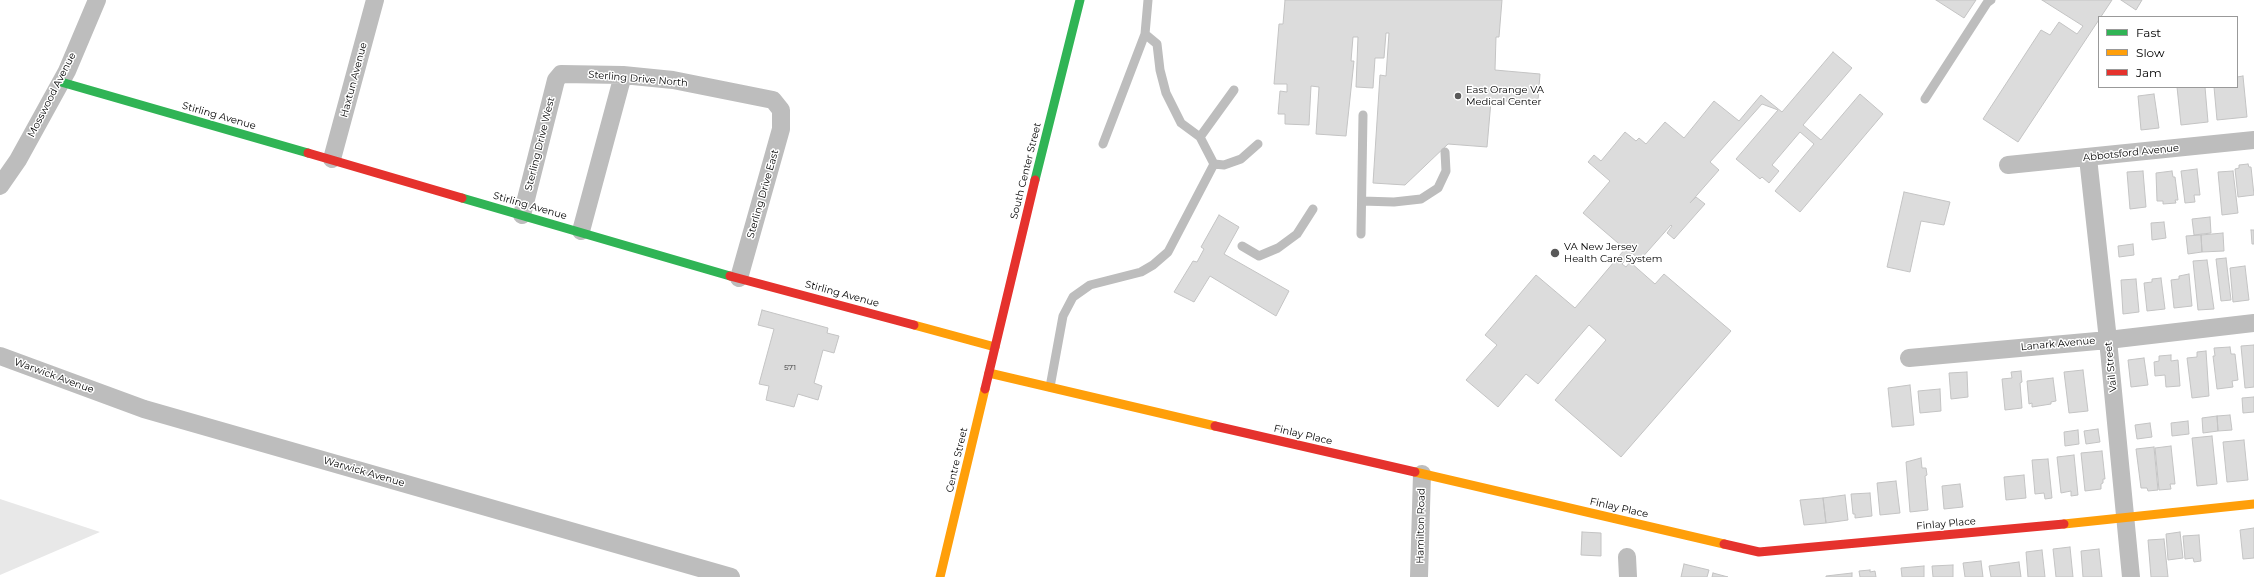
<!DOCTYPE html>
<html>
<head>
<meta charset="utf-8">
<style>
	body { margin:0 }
	#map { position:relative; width:2254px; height:577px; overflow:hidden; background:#fff; font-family:Montserrat,sans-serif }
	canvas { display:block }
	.legend { position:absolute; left:2098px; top:16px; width:140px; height:72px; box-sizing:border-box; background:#fff; border:1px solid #999; margin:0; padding:5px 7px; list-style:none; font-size:12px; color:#000 }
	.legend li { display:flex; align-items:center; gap:8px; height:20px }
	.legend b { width:20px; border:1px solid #999 }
</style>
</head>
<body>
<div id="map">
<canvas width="2254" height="577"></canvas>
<ul class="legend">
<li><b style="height:5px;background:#30b455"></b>Fast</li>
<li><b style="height:5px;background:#ff9f0a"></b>Slow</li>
<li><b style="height:5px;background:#e5322d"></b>Jam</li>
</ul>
</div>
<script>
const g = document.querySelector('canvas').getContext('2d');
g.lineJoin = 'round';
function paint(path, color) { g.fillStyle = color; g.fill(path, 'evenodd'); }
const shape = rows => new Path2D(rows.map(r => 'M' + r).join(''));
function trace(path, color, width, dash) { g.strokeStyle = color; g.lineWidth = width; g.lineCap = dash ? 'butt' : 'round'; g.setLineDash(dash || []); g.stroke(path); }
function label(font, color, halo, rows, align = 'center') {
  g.font = font + ' Montserrat,sans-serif'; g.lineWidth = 3; g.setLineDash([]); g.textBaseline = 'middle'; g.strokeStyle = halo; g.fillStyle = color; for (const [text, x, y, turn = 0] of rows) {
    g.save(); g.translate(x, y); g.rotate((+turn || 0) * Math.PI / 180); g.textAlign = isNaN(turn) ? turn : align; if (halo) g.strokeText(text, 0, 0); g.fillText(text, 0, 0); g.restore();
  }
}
paint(shape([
	[0,499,100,532,0,575]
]), '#e8e8e8');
const building = shape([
	[1285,0,1502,0,1499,37,1496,37,1495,70,1540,74,1538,101,1491,101,1487,147,1448,144,1405,185,1373,183,1380,75,1386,76,1389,33,1386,33,1384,58,1375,58,1373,88,1356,87,1358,37,1353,37,1351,61,1354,61,1346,136,1316,134,1319,87,1311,86,1309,125,1285,124,1285,114,1278,114,1280,91,1287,92,1287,84,1274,84,1279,24,1283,24,1285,0],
	[1936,0,1976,0,1964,18,1936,0],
	[2042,0,2112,0,2018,142,1983,119,2041,30,2050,35,2059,22,2077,34,2083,26,2042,0],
	[2121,0,2142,0,2136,10,2121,0],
	[1833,52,1852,68,1803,125,1821,140,1860,94,1883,114,1800,212,1775,191,1814,144,1800,132,1772,165,1779,171,1769,183,1762,177,1760,179,1736,159,1778,110,1762,104,1710,162,1719,170,1690,203,1696,197,1705,204,1674,239,1667,233,1672,226,1671,225,1640,260,1632,253,1622,264,1626,267,1630,262,1655,284,1664,274,1731,331,1621,457,1555,400,1606,340,1589,325,1538,384,1526,374,1498,407,1466,380,1497,345,1485,335,1536,275,1575,308,1625,249,1583,213,1610,181,1588,162,1594,155,1601,161,1625,132,1636,141,1639,138,1646,144,1665,122,1684,138,1714,101,1739,121,1761,95,1782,112,1833,52],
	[2243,76,2247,117,2217,120,2214,87,2237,87,2237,77,2243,76],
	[2177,87,2205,87,2208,122,2181,125,2177,87],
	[2154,94,2159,128,2141,130,2138,96,2154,94],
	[2248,164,2249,167,2251,167,2254,195,2238,197,2235,169,2239,168,2239,165,2248,164],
	[2197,169,2200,195,2194,195,2195,202,2185,203,2181,171,2197,169],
	[2143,171,2146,207,2130,209,2127,172,2143,171],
	[2172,171,2173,177,2175,177,2178,200,2175,200,2176,203,2163,204,2163,201,2157,201,2156,173,2172,171],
	[2233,171,2238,213,2222,215,2218,172,2233,171],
	[1904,192,1950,202,1944,225,1921,221,1910,272,1887,267,1904,192],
	[1219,215,1239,227,1224,254,1289,291,1276,316,1210,276,1194,302,1174,292,1193,261,1197,262,1204,249,1201,247,1219,215],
	[2210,217,2211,233,2194,235,2192,219,2210,217],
	[2164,222,2166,238,2152,240,2151,223,2164,222],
	[2251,230,2254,230,2254,244,2252,244,2251,230],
	[2223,233,2224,251,2202,252,2201,235,2223,233],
	[2201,235,2202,252,2188,254,2186,236,2201,235],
	[2133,244,2134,255,2119,257,2118,246,2133,244],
	[2226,258,2231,300,2221,301,2216,259,2226,258],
	[2207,260,2214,309,2198,310,2193,261,2207,260],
	[2245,266,2249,300,2233,302,2230,268,2245,266],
	[2189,274,2192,306,2174,308,2171,280,2179,279,2179,276,2189,274],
	[2161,278,2165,309,2147,311,2144,283,2152,282,2152,279,2161,278],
	[2136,279,2139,312,2123,314,2121,280,2136,279],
	[762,310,828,328,827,333,839,336,834,353,823,350,814,383,822,386,818,400,798,394,794,407,766,400,769,386,759,384,774,329,758,325,762,310],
	[2254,345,2254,387,2245,388,2241,346,2254,345],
	[2230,347,2231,354,2235,354,2238,380,2232,381,2233,387,2217,389,2213,356,2215,356,2214,348,2230,347],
	[2206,351,2209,396,2192,398,2187,358,2197,357,2197,352,2206,351],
	[2171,355,2171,361,2178,360,2180,386,2166,387,2165,375,2155,376,2154,362,2159,361,2159,356,2171,355],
	[2144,358,2148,385,2131,387,2128,360,2144,358],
	[2083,370,2088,411,2069,413,2064,372,2083,370],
	[2021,371,2022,382,2020,383,2022,408,2005,410,2002,379,2012,378,2011,372,2021,371],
	[1967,372,1968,397,1951,399,1949,373,1967,372],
	[2053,378,2056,401,2051,402,2051,404,2032,407,2032,403,2029,404,2027,381,2053,378],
	[1910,385,1914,425,1892,427,1888,388,1910,385],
	[1940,389,1941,411,1920,413,1918,391,1940,389],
	[2254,397,2254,412,2243,413,2242,398,2254,397],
	[2230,415,2232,430,2218,431,2217,416,2230,415],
	[2217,416,2218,431,2203,433,2202,418,2217,416],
	[2188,421,2189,434,2172,436,2171,423,2188,421],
	[2150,423,2152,437,2137,439,2135,425,2150,423],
	[2098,429,2100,442,2086,444,2084,431,2098,429],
	[2078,430,2079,444,2065,446,2064,432,2078,430],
	[2212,436,2217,484,2197,486,2192,438,2212,436],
	[2244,440,2248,480,2227,482,2223,442,2244,440],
	[2171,446,2175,484,2170,484,2171,489,2159,490,2155,448,2171,446],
	[2154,447,2158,490,2148,491,2147,488,2141,488,2136,449,2154,447],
	[2102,451,2105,479,2103,479,2103,483,2101,484,2101,489,2085,491,2081,453,2102,451],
	[2074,455,2078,495,2071,496,2071,491,2061,493,2057,457,2074,455],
	[1921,458,1922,468,1926,468,1927,475,1925,476,1928,510,1910,512,1906,462,1921,458],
	[2048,459,2052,498,2045,499,2044,493,2035,494,2032,460,2048,459],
	[2024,475,2026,498,2006,500,2004,477,2024,475],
	[1896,481,1900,513,1880,515,1877,483,1896,481],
	[1960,484,1963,507,1944,509,1942,486,1960,484],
	[1870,493,1872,516,1855,518,1855,514,1853,514,1851,494,1870,493],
	[1845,495,1848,520,1826,523,1823,498,1845,495],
	[1823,498,1826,523,1804,525,1800,500,1823,498],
	[2254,528,2254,558,2243,559,2240,530,2254,528],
	[1582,532,1601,533,1601,556,1581,555,1582,532],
	[2180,532,2183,558,2168,560,2166,534,2180,532],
	[2199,535,2201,561,2194,562,2193,558,2185,559,2183,536,2199,535],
	[2164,539,2168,577,2151,577,2148,540,2164,539],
	[2070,547,2073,577,2056,577,2053,549,2070,547],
	[2099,549,2102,577,2083,577,2081,551,2099,549],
	[2042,550,2045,577,2028,577,2026,552,2042,550],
	[1981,561,1983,577,1965,577,1963,563,1981,561],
	[2019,562,2021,577,1991,577,1989,566,2019,562],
	[1684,564,1709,570,1707,577,1681,577,1684,564],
	[1953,565,1953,577,1933,577,1932,566,1953,565],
	[1924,566,1924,577,1902,577,1901,568,1924,566],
	[1870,570,1870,572,1875,571,1876,577,1860,577,1859,571,1870,570],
	[1713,573,1728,577,1712,577,1713,573],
	[1852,573,1852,577,1826,577,1826,576,1852,573]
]);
paint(building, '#dcdcdc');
trace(building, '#c4c4c4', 1);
trace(shape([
	[1145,34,1148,0],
	[1925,99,1987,3,1991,0],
	[1200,137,1234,90],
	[1103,144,1145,34,1157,44,1160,70,1166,93,1181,123,1200,137,1214,164],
	[1362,201,1394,202,1421,199,1438,188,1446,171,1445,152],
	[1361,234,1363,115],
	[1242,246,1259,256,1278,248,1297,234,1313,209],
	[1050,387,1063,316,1073,297,1090,285,1141,272,1153,265,1168,252,1214,164,1224,165,1241,159,1258,144]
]), '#bdbdbd', 9);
trace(shape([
	[2088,158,2108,340,2131,577],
	[332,159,375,0],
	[2008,165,2254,140],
	[0,186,18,160,67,71,97,0],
	[522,215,556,80,561,74,623,75,673,80,773,100,781,110,781,129,739,278],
	[581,231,623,75],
	[0,356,144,409,731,577],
	[1909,358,2108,340,2254,323],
	[1627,557,1628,577],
	[1419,577,1422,474]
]), '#bdbdbd', 18);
trace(shape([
	[61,82,308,153],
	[1035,180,1080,0],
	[462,198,730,276]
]), '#30b455', 9);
trace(shape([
	[914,325,995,347],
	[989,373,1215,426],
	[1415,472,1724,544],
	[2064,524,2254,504],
	[940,577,985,389]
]), '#ff9f0a', 9);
trace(shape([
	[308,153,462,198],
	[730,276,914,325],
	[985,389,1035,180],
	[1215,426,1415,472],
	[1724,544,1759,552,2064,524]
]), '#e5322d', 9);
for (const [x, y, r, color] of [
	[1458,96,4,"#595959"],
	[1555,253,5,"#595959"]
]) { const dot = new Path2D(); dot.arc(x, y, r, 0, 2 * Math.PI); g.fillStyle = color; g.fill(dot); trace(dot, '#fff', 1.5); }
label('8px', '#373737', null, [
	["571",790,368]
]);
label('10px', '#000', '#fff', [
	["Sterling Drive North",638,79,5],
	["Haxtun Avenue",354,80,-75],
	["Mosswood Avenue",52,95,-63],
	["Stirling Avenue",219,116,16],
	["Sterling Drive West",540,144,-76],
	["Abbotsford Avenue",2131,153,-6],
	["South Center Street",1026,171,-76],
	["Sterling Drive East",763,194,-74],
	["Stirling Avenue",530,206,16],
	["Stirling Avenue",842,294,15],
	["Lanark Avenue",2058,344,-5],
	["Vail Street",2111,367,-96],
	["Warwick Avenue",54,376,20],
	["Finlay Place",1303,435,13],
	["Centre Street",957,460,-77],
	["Warwick Avenue",364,472,16],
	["Finlay Place",1619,508,13],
	["Finlay Place",1946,524,-5],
	["Hamilton Road",1421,526,-89]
]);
label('10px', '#000', '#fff', [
	["East Orange VA",1466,90],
	["Medical Center",1466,102],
	["VA New Jersey",1564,247],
	["Health Care System",1564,259]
], 'left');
</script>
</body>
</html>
